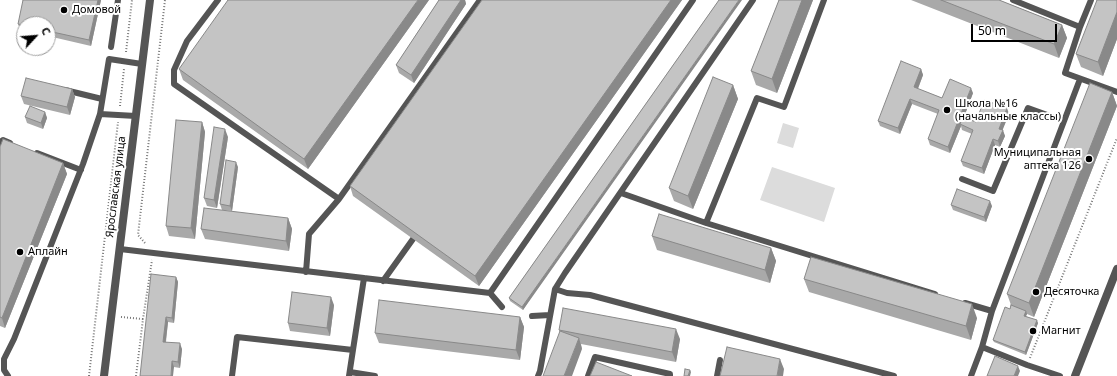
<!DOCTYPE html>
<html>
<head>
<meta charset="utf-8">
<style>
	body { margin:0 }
	#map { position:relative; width:1117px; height:376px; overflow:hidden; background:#fff; font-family:"Noto Sans",sans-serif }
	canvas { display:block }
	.north { position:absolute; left:16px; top:16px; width:40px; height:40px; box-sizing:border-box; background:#fff; border:1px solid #999; border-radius:50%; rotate:64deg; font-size:11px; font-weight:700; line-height:16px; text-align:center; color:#000 }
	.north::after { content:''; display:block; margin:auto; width:14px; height:18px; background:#000; clip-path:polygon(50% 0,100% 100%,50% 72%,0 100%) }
	.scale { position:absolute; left:971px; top:24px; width:86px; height:18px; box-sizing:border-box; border:2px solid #000; border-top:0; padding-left:5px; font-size:12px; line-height:14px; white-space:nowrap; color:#000; -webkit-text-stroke:3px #fff; paint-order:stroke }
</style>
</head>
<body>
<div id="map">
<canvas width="1117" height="376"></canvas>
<div class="north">С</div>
<div class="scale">50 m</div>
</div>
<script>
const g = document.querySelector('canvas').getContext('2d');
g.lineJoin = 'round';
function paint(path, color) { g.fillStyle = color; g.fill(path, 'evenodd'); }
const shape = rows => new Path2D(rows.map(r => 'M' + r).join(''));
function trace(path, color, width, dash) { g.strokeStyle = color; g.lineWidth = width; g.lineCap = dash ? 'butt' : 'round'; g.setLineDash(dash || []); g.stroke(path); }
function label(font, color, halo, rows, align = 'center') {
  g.font = font + ' "Noto Sans",sans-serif'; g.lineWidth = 4; g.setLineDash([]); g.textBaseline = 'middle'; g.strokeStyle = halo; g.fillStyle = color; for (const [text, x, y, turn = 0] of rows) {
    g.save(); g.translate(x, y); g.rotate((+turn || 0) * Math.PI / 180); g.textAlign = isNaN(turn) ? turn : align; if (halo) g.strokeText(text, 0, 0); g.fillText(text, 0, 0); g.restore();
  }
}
paint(shape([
	[783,123,799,128,793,148,777,143],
	[772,167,835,188,824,222,760,200]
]), '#dcdcdc');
trace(shape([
	[126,52,132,0],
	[120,106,124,69],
	[145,243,138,235,165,0],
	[121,317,143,319],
	[1030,358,1117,138],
	[89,376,118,122],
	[136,376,143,319,152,260]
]), '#777', 2, [1, 2]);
trace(shape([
	[218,0,187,41,174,70,174,84,339,199,480,0],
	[753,0,565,273,555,289,567,293,590,295,894,376],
	[824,0,784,107,757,98,706,223,935,294],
	[1013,0,1080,27,1065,73,1117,92],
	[1080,27,1091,0],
	[111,47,118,0],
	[65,90,102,99],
	[100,114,109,59,142,64],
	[0,142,3,140,10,143],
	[37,153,81,170],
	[962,179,993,191,1028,108,1064,121],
	[621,193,706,223],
	[120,249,490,293,502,307],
	[306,272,309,234,339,199],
	[383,281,413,239],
	[490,293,693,0],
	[965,303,992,311,982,347,971,376],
	[992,311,1080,79],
	[532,316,550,315],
	[982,347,1027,365,1060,376],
	[350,372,375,376],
	[8,376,4,370,4,359,14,339,83,164,100,114,136,116],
	[232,376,237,337,353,350],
	[349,376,364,278],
	[538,376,540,371,555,289],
	[588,376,595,357,670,374,670,376],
	[717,376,720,360]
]), '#555', 6);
trace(shape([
	[104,376,150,0],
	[1075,376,1117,269]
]), '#555', 8);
paint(shape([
	[101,0,91,46,48,36,48,24,24,24,24,30,20,29,18,24],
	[429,0,308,169,183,80,179,69],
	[439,0,465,0,466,4,414,83,399,73,396,65],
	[482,0,682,0,479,286,353,196,350,186],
	[719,0,523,310,510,301,509,298],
	[779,0,813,0,777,93,756,85,751,71],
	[911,0,999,0,1062,25,1067,38,1059,58],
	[1117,0,1117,39,1103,76,1081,67,1076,54],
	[921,69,923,75,918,89,942,98,973,93,964,117,976,122,1009,114,1002,130,1005,136,1000,147,995,145,984,174,963,166,961,161,972,134,962,130,961,126,950,153,930,145,928,139,938,114,912,104,900,134,880,126,878,121],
	[733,85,738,99,693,209,674,201,669,188],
	[72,89,75,97,70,115,24,104,21,96],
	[1112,92,1117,106,1034,317,1027,314,1026,316,1038,323,1026,355,994,342,993,340,1010,309,1011,305,1007,294],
	[45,112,47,118,43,129,27,123,25,117],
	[202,122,205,132,195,239,169,236,166,226],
	[228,137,217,208,207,206,204,198],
	[0,147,63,163,67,174,5,328,0,326],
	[238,167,232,211,222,210,220,204],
	[951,205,992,206,986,222,953,210],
	[288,218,292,229,289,251,205,239,201,229],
	[652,236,771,248,776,261,770,283,657,250],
	[176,277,178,282,174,323,168,322,166,342,182,349,180,368,174,367,140,376],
	[804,279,977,318,971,340,809,292],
	[334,305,330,336,290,331,288,323],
	[520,317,524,327,520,360,379,343,375,333],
	[559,330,680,339,676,362,581,344,582,349,560,333]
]), '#a9a9a9');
paint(shape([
	[98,0,101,0,91,46,89,40],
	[418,0,429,0,308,169,304,159],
	[461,0,465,0,466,4,414,83,411,75],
	[671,0,682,0,479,286,475,276],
	[739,0,742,0,523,310,522,307],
	[802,0,813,0,777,93,772,79],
	[1117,12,1117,39,1103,76,1098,62],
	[1062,25,1067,38,1059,58,1054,44],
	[921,69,923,75,916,93,914,87],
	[733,85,738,99,693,209,688,196],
	[971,88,973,93,961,125,960,124,961,126,950,153,948,147],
	[72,89,75,97,70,115,67,107],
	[1112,92,1117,106,1034,317,1029,303],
	[910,99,912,104,900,134,898,128],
	[1007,108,1009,114,1001,134,999,129],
	[45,112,47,118,43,129,41,123],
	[202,122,205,132,195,239,191,228],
	[225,129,228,137,217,208,214,200],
	[1003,130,1005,136,1000,147,998,141],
	[993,139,995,145,984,174,982,168],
	[236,162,238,167,232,211,230,206],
	[63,163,67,174,5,328,2,318],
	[990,201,992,206,986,222,984,217],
	[288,218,292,229,289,251,286,241],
	[771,248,776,261,770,283,765,270],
	[176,277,178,282,174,323,172,318],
	[331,297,334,305,330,336,327,328],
	[972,304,977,318,971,340,966,326],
	[1026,311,1027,314,1025,318,1024,316],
	[166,317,168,322,165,347,163,342],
	[520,317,524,327,520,360,516,350],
	[1037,320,1038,323,1026,355,1025,352],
	[676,329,680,339,676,362,672,352],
	[579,338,582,349,572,376,564,376],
	[180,343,182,349,180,368,178,362],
	[780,359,784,369,783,376,777,376],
	[172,361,174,367,173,376,171,376],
	[1018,366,1020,371,1018,376,1014,376],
	[690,370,691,372,690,376,688,376]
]), '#898989');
const building = shape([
	[23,0,98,0,89,40,48,31,48,24,24,24,24,25,18,24,23,0],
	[228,0,418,0,304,159,179,69,228,0],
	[439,0,461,0,411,75,396,65,439,0],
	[482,0,671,0,475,276,350,186,482,0],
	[719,0,739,0,522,307,509,298,719,0],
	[779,0,802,0,772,79,751,71,779,0],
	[941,0,999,0,1062,25,1054,44,941,0],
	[1097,0,1117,0,1117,12,1098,62,1076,54,1097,0],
	[901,61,921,69,914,87,942,98,950,79,971,88,948,147,928,139,939,110,910,99,898,128,878,121,901,61],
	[713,77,733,85,688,196,669,188,713,77],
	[26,78,72,89,67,107,21,96,26,78],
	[1090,83,1112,92,1029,303,1007,294,1090,83],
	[984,100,1007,108,999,129,1003,130,998,141,993,139,982,168,961,161,973,130,960,124,963,117,976,122,984,100],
	[30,106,45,112,41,123,25,117,30,106],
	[176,120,202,122,191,228,166,226,176,120],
	[214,127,225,129,214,200,204,198,214,127],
	[3,139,63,163,2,318,0,317,0,147,3,139],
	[226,160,236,162,230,206,220,204,226,160],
	[957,189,990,201,984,217,951,205,957,189],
	[204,208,288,218,286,241,201,229,204,208],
	[659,214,771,248,765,270,652,236,659,214],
	[811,257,972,304,966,326,804,279,811,257],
	[151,274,176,277,172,318,166,317,163,342,180,343,178,362,172,361,171,376,140,376,151,274],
	[292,292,331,297,327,328,288,323,292,292],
	[379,300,520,317,516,350,375,333,379,300],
	[1011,305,1026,311,1024,316,1037,320,1025,352,993,340,1005,307,1010,309,1011,305],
	[563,308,676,329,672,352,559,330,563,308],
	[560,331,579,338,564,376,543,376,560,331],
	[727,347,780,359,777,376,720,376,727,347],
	[995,356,1018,366,1014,376,987,376,995,356],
	[596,362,632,376,590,376,596,362],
	[685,369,690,370,688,376,684,376,685,369]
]);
paint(building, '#c4c4c4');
trace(building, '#898989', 1);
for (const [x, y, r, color] of [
	[64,10,4,"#000"],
	[947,110,4,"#000"],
	[1089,159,4,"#000"],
	[20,252,4,"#000"],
	[1036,292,4,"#000"],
	[1033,331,4,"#000"]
]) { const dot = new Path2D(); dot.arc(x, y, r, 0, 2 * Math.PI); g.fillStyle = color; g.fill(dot); trace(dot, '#fff', 1.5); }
label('11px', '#000', '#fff', [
	["Домовой",72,10],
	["Школа №16",955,104],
	["(начальные классы)",955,117],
	["Муниципальная",1081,153,"right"],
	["аптека 126",1081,166,"right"],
	["Аплайн",28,252],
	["Десяточка",1044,292],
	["Магнит",1041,331]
], 'left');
label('11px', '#000', '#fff', [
	["Ярославская улица",116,187,-83]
]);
</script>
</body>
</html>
